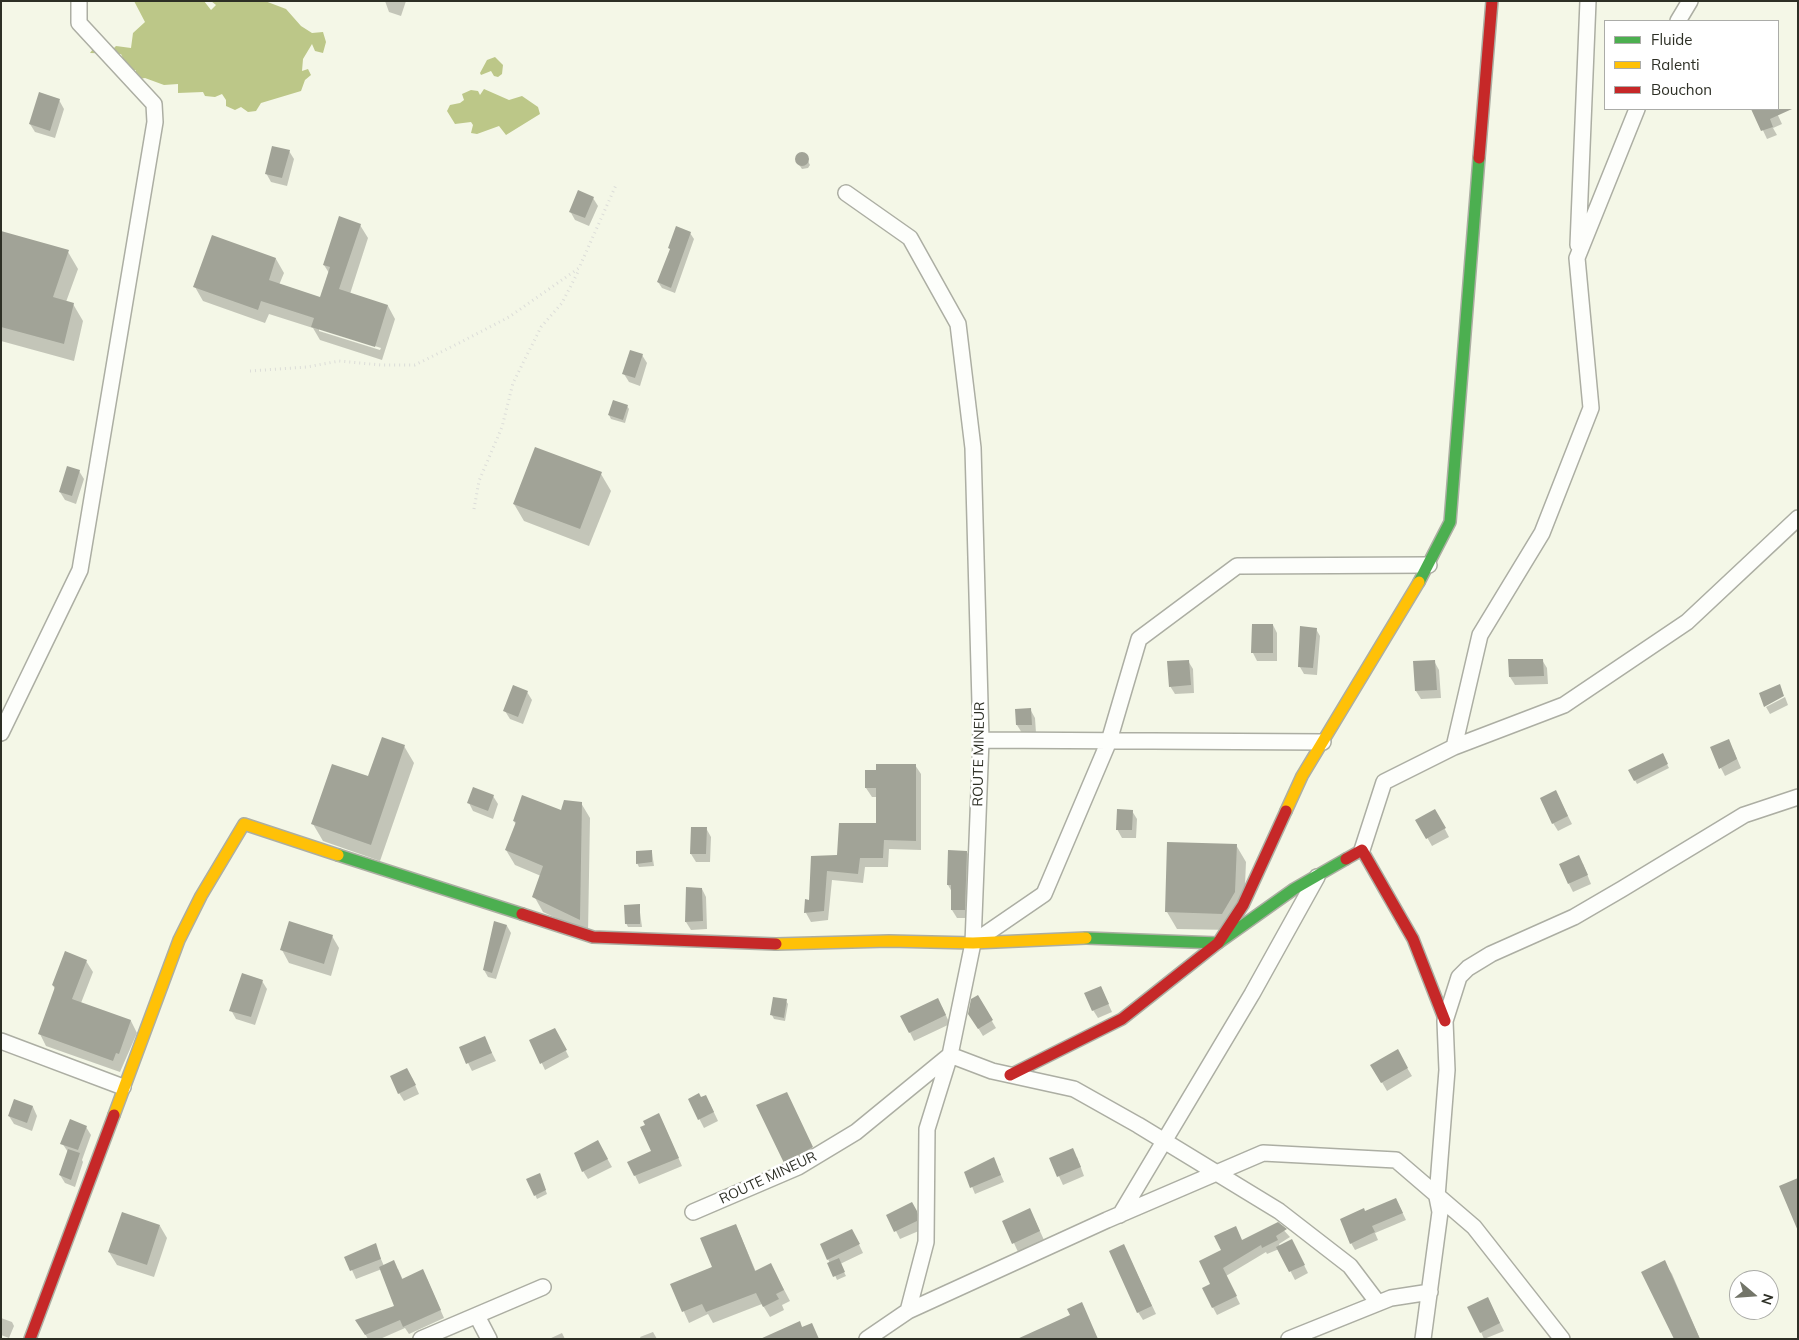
<!DOCTYPE html>
<html>
<head>
<meta charset="utf-8">
<style>
	body { margin:0 }
	#map { position:relative; width:1799px; height:1340px; overflow:hidden; background:#f4f7e7; font-family:Mulish,sans-serif }
	canvas { display:block }
	.frame { position:absolute; inset:0; border:2px solid #2d2f25; pointer-events:none }
	.legend { position:absolute; left:1604px; top:20px; width:175px; height:90px; box-sizing:border-box; background:#fff; border:1px solid #abaca8; margin:0; padding:6px 9px; list-style:none; font-size:15px; color:#2d2f25 }
	.legend li { display:flex; align-items:center; gap:10px; height:25px }
	.legend b { width:25px; border:1px solid #abaca8 }
	.north { position:absolute; left:1729px; top:1270px; width:50px; height:50px; box-sizing:border-box; background:#fff; border:1px solid #abaca8; border-radius:50%; rotate:108deg; font-size:14px; font-weight:700; line-height:20px; text-align:center; color:#2d2f25 }
	.north::after { content:''; display:block; margin:auto; width:18px; height:22px; background:#737569; clip-path:polygon(50% 0,100% 100%,50% 72%,0 100%) }
</style>
</head>
<body>
<div id="map">
<canvas width="1799" height="1340"></canvas>
<div class="frame"></div>
<ul class="legend">
<li><b style="height:6px;background:#4caf50"></b>Fluide</li>
<li><b style="height:6px;background:#ffc107"></b>Ralenti</li>
<li><b style="height:6px;background:#c62828"></b>Bouchon</li>
</ul>
<div class="north">N</div>
</div>
<script>
const g = document.querySelector('canvas').getContext('2d');
g.lineJoin = 'round';
function paint(path, color) { g.fillStyle = color; g.fill(path, 'evenodd'); }
const shape = rows => new Path2D(rows.map(r => 'M' + r).join(''));
function trace(path, color, width, dash) { g.strokeStyle = color; g.lineWidth = width; g.lineCap = dash ? 'butt' : 'round'; g.setLineDash(dash || []); g.stroke(path); }
function label(font, color, halo, rows, align = 'center') {
  g.font = font + ' Mulish,sans-serif'; g.lineWidth = 5; g.setLineDash([]); g.textBaseline = 'middle'; g.strokeStyle = halo; g.fillStyle = color; for (const [text, x, y, turn = 0] of rows) {
    g.save(); g.translate(x, y); g.rotate((+turn || 0) * Math.PI / 180); g.textAlign = isNaN(turn) ? turn : align; if (halo) g.strokeText(text, 0, 0); g.fillText(text, 0, 0); g.restore();
  }
}
paint(shape([
	[134,1,204,1,211,10,216,5,211,1,265,1,286,9,301,26,312,33,323,32,326,42,323,53,315,51,312,44,303,59,302,71,308,69,311,75,305,80,301,91,261,103,256,111,248,112,241,107,235,110,226,106,226,100,222,94,215,97,205,96,203,92,178,93,178,84,164,85,145,78,133,80,136,70,126,73,127,67,121,54,90,53,93,49,114,48,116,46,131,48,133,33,145,22],
	[495,57,503,65,502,74,498,77,494,76,491,71,481,75,480,73,487,60],
	[484,89,509,100,522,96,538,107,540,114,506,135,499,126,477,134,471,133,473,125,471,122,455,124,447,111,450,105,460,103,464,100,462,94,471,90,478,91,480,95]
]), '#bcc788');
paint(shape([
	[385,1,406,1,401,16,389,12],
	[59,100,64,109,55,138,35,132,30,124],
	[1753,109,1775,109,1782,124,1773,128,1777,135,1767,139],
	[289,151,294,159,287,186,271,182,266,173],
	[802,154,807,159,810,165,808,168,802,169,796,160],
	[593,198,598,206,589,226,575,220,570,211],
	[360,225,368,238,350,294,388,306,395,319,382,360,320,340,313,328,269,314,265,323,203,301,195,287,213,237,276,259,284,273,279,285,321,298,329,273,324,265],
	[319,328,381,348,380,350,319,331],
	[1,232,68,252,78,269,66,302,73,304,83,321,74,361,1,341],
	[690,233,694,239,675,293,662,288,658,282,671,251,670,248],
	[642,355,647,363,640,386,629,382,624,374],
	[627,406,629,409,625,423,611,419,609,415],
	[79,471,84,479,76,504,65,500,60,492],
	[601,474,611,491,589,546,524,521,514,504],
	[1273,625,1277,633,1277,661,1257,661,1253,653],
	[1301,628,1316,629,1320,636,1317,675,1304,674,1300,667],
	[1542,660,1547,668,1548,684,1515,685,1510,677],
	[1188,661,1193,669,1194,693,1175,694,1170,686],
	[1434,661,1439,670,1441,698,1421,699,1416,691],
	[527,692,532,700,523,724,510,719,505,711],
	[1785,697,1788,705,1770,714,1766,707],
	[1030,709,1035,718,1036,733,1022,733,1017,725],
	[404,746,414,763,380,861,323,841,313,824],
	[1711,748,1733,749,1741,768,1725,776],
	[1662,755,1669,768,1637,784,1630,771],
	[915,765,921,774,921,850,889,849,888,867,865,867,863,883,832,880,828,920,811,922,806,913,810,901,812,857,838,856,877,824,877,797,872,797,866,788],
	[493,796,498,804,493,819,473,811,469,803],
	[1560,800,1572,824,1558,831,1553,823],
	[581,803,590,818,588,933,543,912,534,896,541,876,515,865,506,850,516,825,514,821,562,812],
	[1435,810,1449,837,1432,846,1417,820],
	[1132,811,1137,819,1136,838,1122,838,1117,829],
	[706,828,711,837,710,862,696,862,691,854],
	[1236,845,1246,862,1244,909,1232,930,1177,929,1167,912],
	[652,852,654,866,639,867,637,863],
	[949,852,967,852,971,860,969,918,957,918,952,910,952,892,948,885],
	[1583,864,1591,884,1573,892,1569,884],
	[702,889,706,897,707,929,691,930,686,922],
	[639,905,642,927,628,927,626,923],
	[495,923,507,926,511,933,496,979,488,977,484,970],
	[332,936,339,948,331,976,289,963,282,950],
	[86,961,93,972,81,1003,131,1021,137,1033,120,1072,46,1046,40,1034,55,990,53,985],
	[262,981,267,989,255,1025,236,1019,231,1010],
	[1101,987,1112,1012,1098,1018,1093,1010],
	[977,996,996,1028,983,1036,969,1013],
	[786,1001,788,1004,785,1021,774,1019,772,1015],
	[942,1007,950,1024,914,1041,902,1016],
	[555,1030,569,1057,545,1070,531,1040],
	[484,1037,496,1061,472,1071,468,1063],
	[1397,1051,1412,1076,1387,1091,1372,1065],
	[412,1078,419,1094,404,1101,399,1093],
	[689,1099,701,1099,710,1104,718,1121,704,1128],
	[15,1100,33,1107,37,1116,32,1131,14,1124,9,1116],
	[791,1102,816,1156,789,1170,785,1162],
	[663,1123,682,1166,639,1184,629,1162,653,1152],
	[86,1127,91,1135,82,1160,83,1162,75,1187,65,1183,60,1175,68,1152,62,1143],
	[598,1142,612,1167,588,1179,583,1171],
	[1077,1157,1084,1176,1063,1185,1051,1159],
	[997,1166,1004,1182,975,1194,966,1172],
	[541,1178,547,1194,537,1199,528,1179],
	[1396,1199,1406,1220,1375,1233,1378,1240,1355,1250,1351,1243,1365,1212],
	[917,1212,921,1220,921,1230,900,1239,888,1215],
	[1034,1218,1044,1240,1018,1252,1004,1221],
	[1278,1224,1290,1237,1279,1244,1280,1247,1296,1249,1308,1273,1295,1280,1279,1249,1267,1254,1266,1252,1226,1276,1240,1304,1217,1315,1203,1289,1212,1285,1201,1262],
	[736,1225,756,1272,771,1265,790,1301,782,1305,784,1310,770,1317,762,1304,713,1323,708,1314,689,1323,672,1285,713,1267],
	[160,1226,167,1238,154,1277,117,1265,109,1252],
	[856,1238,863,1253,840,1264,846,1276,837,1280,828,1259],
	[375,1245,384,1266,398,1269,403,1280,427,1279,444,1318,409,1334,405,1328,380,1339,368,1339,357,1320,396,1307,382,1269,356,1279,346,1257],
	[1124,1246,1156,1314,1143,1320,1138,1312],
	[1664,1262,1672,1274,1700,1339,1675,1339],
	[1492,1307,1504,1331,1484,1339,1481,1332],
	[1,1318,12,1322,14,1326,9,1338,1,1335],
	[653,1332,657,1339,641,1339,640,1337],
	[562,1333,565,1339,549,1339]
]), '#0003');
paint(shape([
	[39,92,60,99,50,131,29,124],
	[1751,109,1792,109,1770,119,1773,127,1761,131],
	[272,146,290,150,282,178,265,174],
	'795 159a7 7 0 1 1 14 0a7 7 0 1 1-14 0Z',
	[578,190,594,197,585,218,569,212],
	[339,216,361,224,339,289,388,305,375,347,311,327,314,318,261,301,258,310,193,287,212,235,276,258,269,280,320,297,330,267,323,265],
	[676,226,691,232,671,288,657,282,670,249,668,248],
	[1,231,69,250,53,297,74,303,64,344,1,327],
	[630,350,643,354,635,378,622,374],
	[613,400,628,405,623,420,608,415],
	[535,447,602,472,580,529,513,504],
	[67,466,80,470,72,496,59,492],
	[1252,624,1273,624,1273,653,1251,653],
	[1300,626,1317,628,1313,668,1298,667],
	[1508,659,1543,659,1544,676,1509,677],
	[1189,660,1191,685,1169,687,1167,661],
	[1435,660,1437,690,1415,691,1413,661],
	[1780,684,1784,696,1764,707,1759,693],
	[513,685,528,691,518,717,503,711],
	[1031,708,1032,725,1016,725,1015,709],
	[382,737,405,745,371,845,311,824,332,764,368,776],
	[1729,739,1737,759,1719,769,1710,747],
	[1663,753,1668,764,1634,781,1628,770],
	[876,764,916,764,916,841,884,840,883,858,860,858,858,874,827,871,824,911,804,913,805,899,809,900,811,856,837,855,839,823,876,823,876,788,865,788,865,770,876,770],
	[473,787,494,795,488,811,467,803],
	[1556,790,1568,816,1552,824,1540,798],
	[522,795,561,810,564,800,582,802,580,920,532,897,543,866,505,850,516,822,513,821],
	[1117,809,1133,810,1132,830,1116,830],
	[1435,809,1446,828,1426,839,1415,820],
	[691,827,707,827,706,854,690,854],
	[1167,842,1237,844,1235,892,1222,914,1165,912],
	[652,850,652,862,636,864,636,851],
	[948,850,967,851,965,910,951,910,951,885,947,885],
	[1579,855,1588,875,1568,884,1559,864],
	[686,887,702,888,703,921,685,922],
	[640,904,640,924,625,924,624,905],
	[289,921,333,935,324,964,280,950],
	[494,921,507,925,492,973,483,970],
	[65,951,87,960,72,999,131,1020,119,1054,116,1053,113,1061,38,1034,55,987,52,985],
	[242,973,263,980,251,1017,229,1011],
	[1101,986,1109,1004,1092,1011,1084,993],
	[978,995,993,1020,978,1029,968,1014,971,999],
	[773,997,787,999,784,1018,770,1015],
	[938,998,946,1015,909,1033,900,1016],
	[555,1028,567,1050,540,1064,529,1040],
	[485,1036,492,1053,466,1064,459,1047],
	[1398,1049,1408,1068,1381,1083,1370,1065],
	[407,1068,416,1085,398,1094,390,1076],
	[787,1092,813,1147,784,1163,756,1105],
	[699,1093,701,1097,706,1095,714,1112,698,1120,688,1099],
	[14,1099,33,1106,27,1123,8,1116],
	[659,1113,679,1158,634,1176,627,1162,651,1151,640,1127,645,1125,643,1121],
	[70,1119,87,1126,78,1150,60,1144],
	[598,1140,608,1159,582,1172,574,1153],
	[1073,1148,1081,1167,1057,1177,1049,1158],
	[68,1149,80,1153,71,1180,59,1175],
	[994,1157,1001,1175,970,1188,964,1172],
	[540,1173,546,1190,534,1196,526,1179],
	[1798,1178,1798,1231,1779,1186],
	[1396,1198,1403,1213,1372,1226,1375,1232,1350,1244,1340,1219,1364,1208,1365,1211],
	[912,1202,917,1211,917,1221,894,1232,886,1215],
	[1030,1208,1040,1231,1012,1244,1002,1221],
	[122,1212,160,1225,147,1265,108,1252],
	[1278,1222,1287,1229,1276,1236,1278,1240,1262,1248,1261,1245,1223,1268,1237,1296,1212,1308,1202,1288,1210,1284,1199,1261,1221,1250,1214,1236,1236,1226,1242,1240],
	[736,1224,755,1271,771,1263,784,1290,776,1294,779,1299,763,1307,756,1293,706,1312,702,1304,682,1312,670,1284,712,1267,700,1238],
	[852,1229,860,1244,827,1260,820,1244],
	[1292,1239,1305,1265,1289,1272,1276,1247],
	[376,1243,381,1259,350,1271,344,1257],
	[1124,1244,1152,1306,1137,1313,1109,1251],
	[839,1258,845,1272,833,1277,827,1263],
	[394,1260,402,1279,423,1269,441,1310,403,1327,400,1320,365,1335,355,1320,394,1306,379,1267],
	[1665,1260,1700,1339,1674,1339,1641,1272],
	[1488,1297,1500,1323,1480,1333,1467,1307],
	[1082,1302,1098,1339,1017,1339,1070,1315,1067,1309],
	[800,1321,802,1327,812,1323,819,1339,760,1339]
]), '#a1a397');
const street = shape([
	[1678,21,1690,1],
	[1578,245,1588,1],
	[1,733,80,570,155,122,154,104,79,23,79,1],
	[981,740,1323,742],
	[1454,747,1480,635,1542,533,1591,408,1577,258,1637,109],
	[1362,850,1384,782,1454,747,1564,705,1687,622,1798,518],
	[974,942,1044,894,1109,741,1139,639,1237,566,1429,565],
	[1,1041,123,1087],
	[693,1212,798,1167,856,1132,950,1055,973,943,981,740,973,448,958,324,910,238,846,193],
	[1120,1215,1252,994,1317,877],
	[908,1311,1107,1220,1263,1153,1396,1160,1474,1227,1562,1339],
	[477,1316,489,1339],
	[421,1339,543,1287],
	[867,1339,908,1311,926,1242,927,1129,950,1055,992,1071,1074,1089,1138,1125,1279,1211,1350,1266,1378,1303],
	[1289,1339,1391,1298,1430,1292],
	[1423,1339,1440,1212,1437,1197,1447,1070,1445,1021,1459,977,1468,968,1491,954,1574,917,1622,889,1744,815,1798,797]
]);
const fast = shape([
	[1419,582,1450,522,1479,158],
	[338,855,522,914],
	[1086,938,1218,943,1294,889,1346,859]
]);
const slow = shape([
	[1286,811,1302,776,1419,582],
	[776,944,889,941,973,943,1086,938],
	[114,1115,179,940,201,896,244,824,338,855]
]);
const jam = shape([
	[1479,158,1492,1],
	[1346,859,1362,850,1413,939,1445,1021],
	[522,914,593,937,776,944],
	[1010,1075,1122,1019,1218,943,1243,905,1286,811],
	[30,1339,114,1115]
]);
trace(street, '#acaea3', 18);
trace(fast, '#acaea3', 14);
trace(slow, '#acaea3', 14);
trace(jam, '#acaea3', 14);
trace(shape([
	[250,371,307,367,339,361,381,365,415,365,461,342,509,317,579,268,616,185],
	[474,509,479,481,502,427,513,383,541,327,562,303,579,270]
]), '#dcddd9', 3, [1, 4]);
trace(street, '#fdfefb', 15);
trace(fast, '#4caf50', 11);
trace(slow, '#ffc107', 11);
trace(jam, '#c62828', 11);
label('14px', '#2d2f25', '#fff', [
	["ROUTE MINEUR",979,754,-89],
	["ROUTE MINEUR",768,1178,-25]
]);
</script>
</body>
</html>
